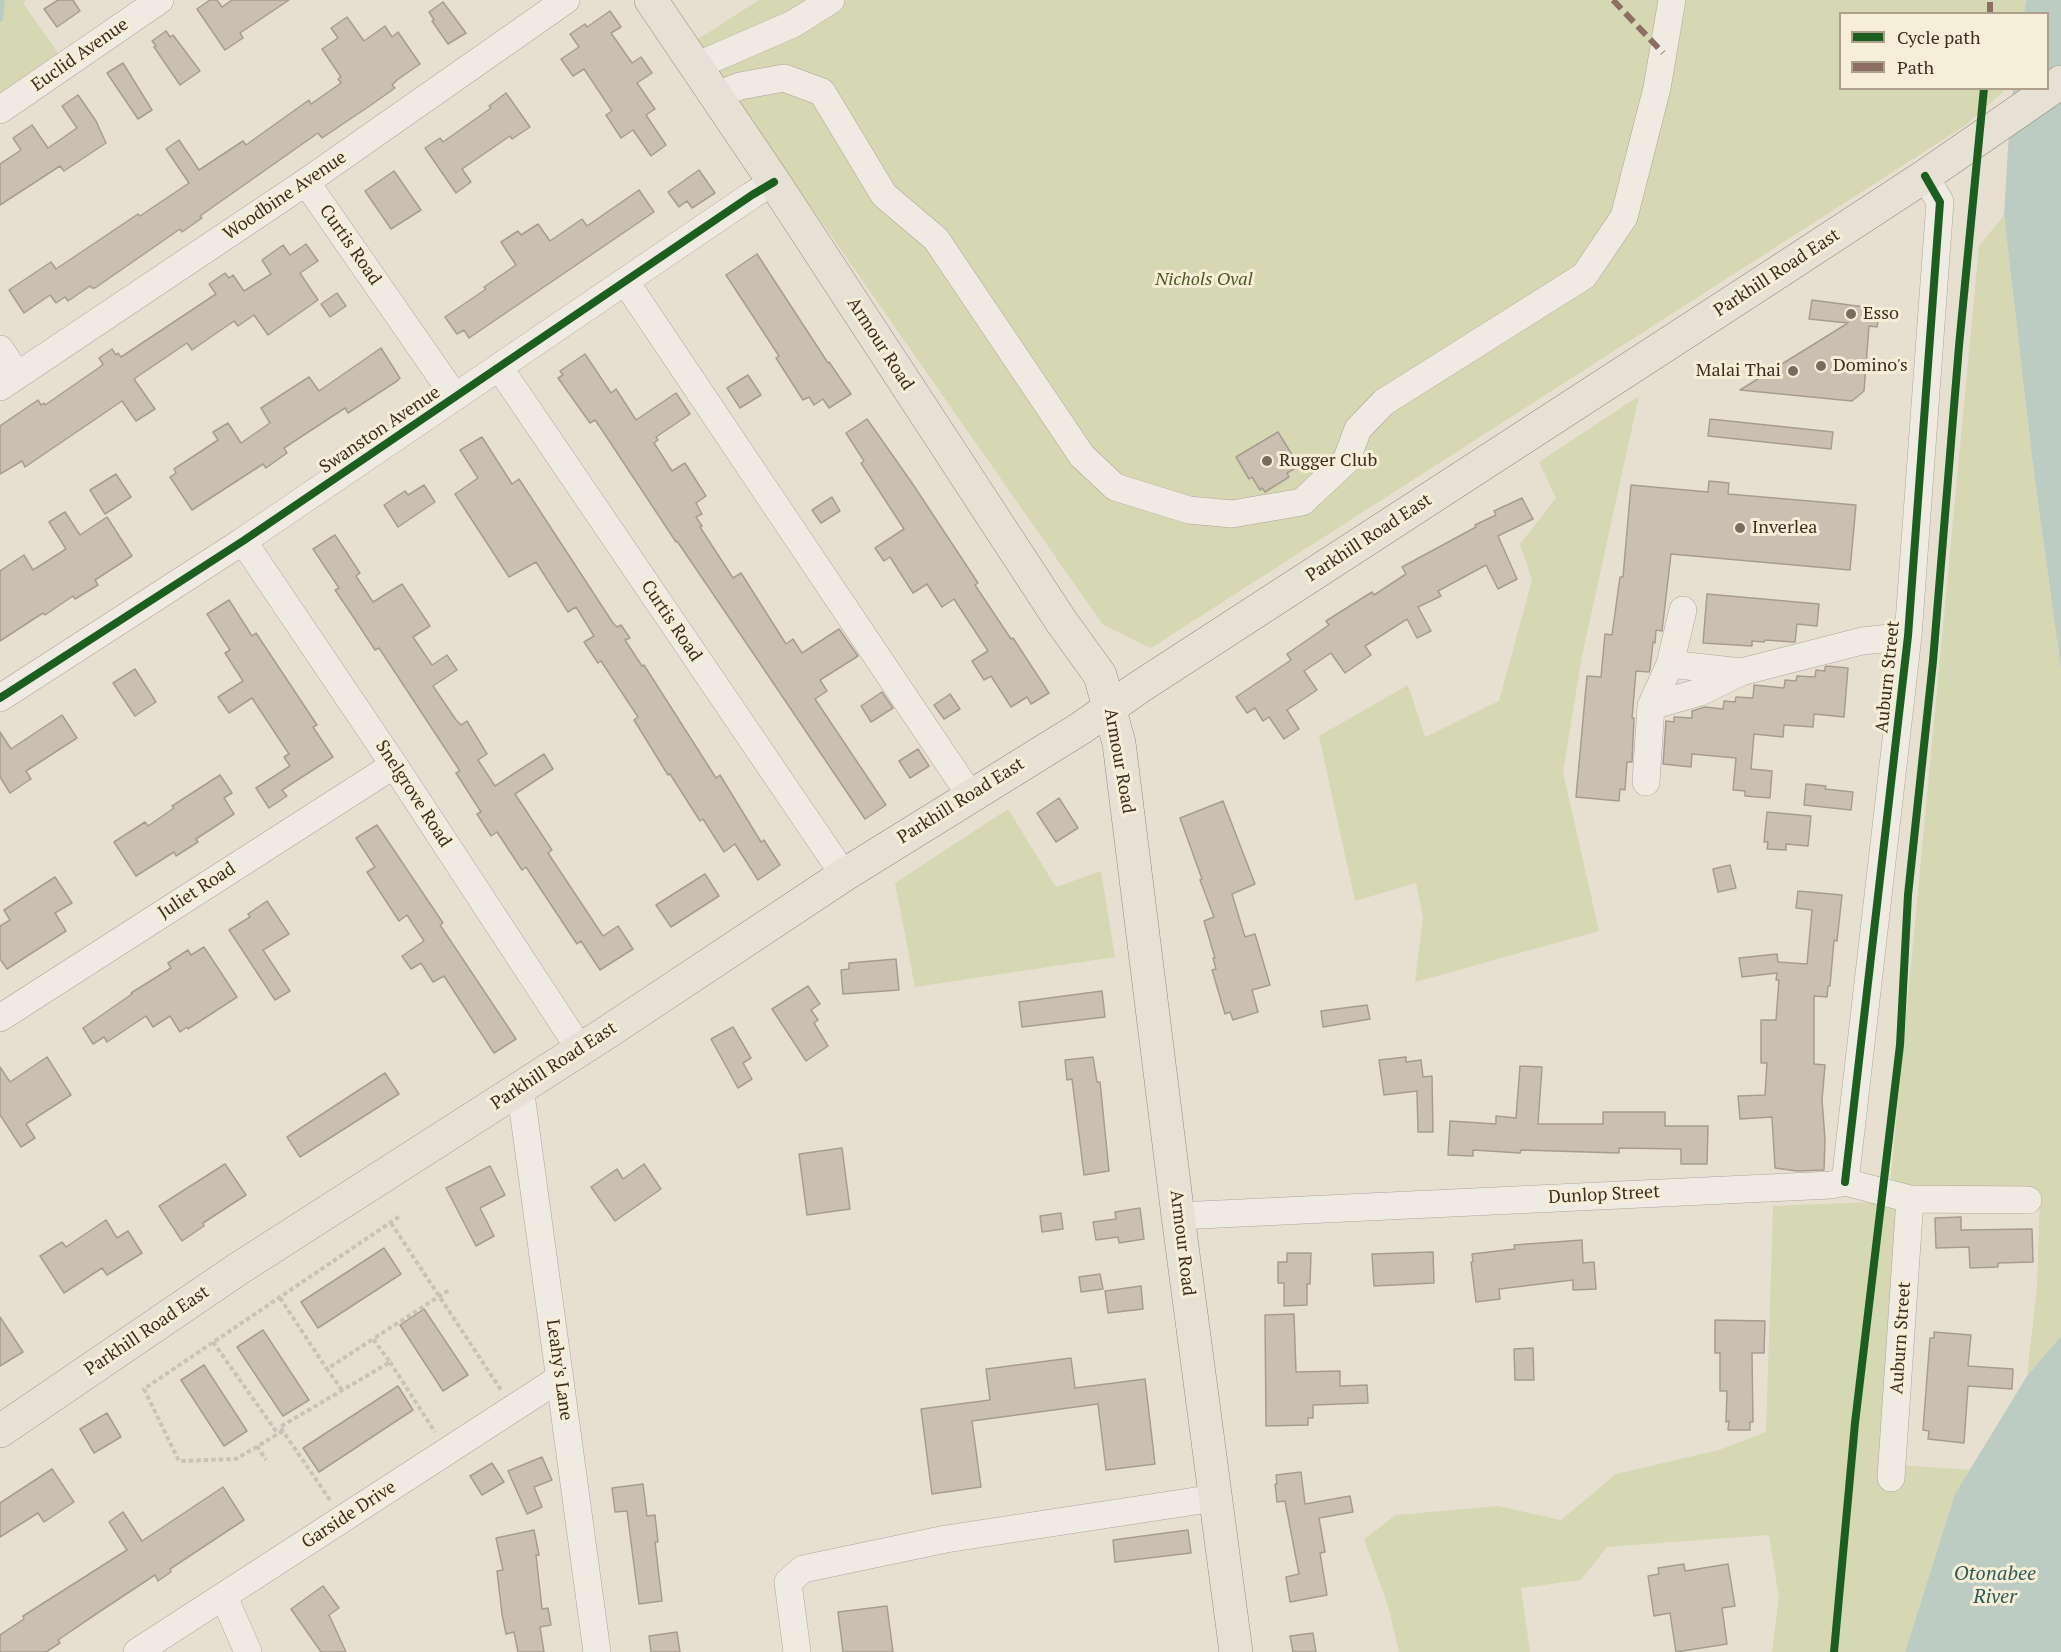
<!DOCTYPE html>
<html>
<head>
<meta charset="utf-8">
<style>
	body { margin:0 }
	#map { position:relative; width:2061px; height:1652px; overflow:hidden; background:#e7e0d1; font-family:"PT Serif",serif }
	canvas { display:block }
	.legend { position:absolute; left:1839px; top:12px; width:210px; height:78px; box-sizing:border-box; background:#f7eed8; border:2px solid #ada18e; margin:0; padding:8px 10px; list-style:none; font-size:18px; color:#3d2e20 }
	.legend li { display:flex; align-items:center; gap:12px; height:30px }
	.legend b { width:30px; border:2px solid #ada18e }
</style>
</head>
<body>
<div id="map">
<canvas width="2061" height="1652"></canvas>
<ul class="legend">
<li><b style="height:8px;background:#1b5e20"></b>Cycle path</li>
<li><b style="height:8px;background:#8d6e63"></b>Path</li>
</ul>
</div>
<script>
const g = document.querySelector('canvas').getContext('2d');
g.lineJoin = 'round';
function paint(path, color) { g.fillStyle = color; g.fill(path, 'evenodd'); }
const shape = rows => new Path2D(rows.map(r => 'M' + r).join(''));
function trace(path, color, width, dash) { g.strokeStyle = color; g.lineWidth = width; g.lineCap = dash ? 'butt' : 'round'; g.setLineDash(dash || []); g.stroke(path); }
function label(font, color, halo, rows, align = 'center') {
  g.font = font + ' "PT Serif",serif'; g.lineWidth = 6; g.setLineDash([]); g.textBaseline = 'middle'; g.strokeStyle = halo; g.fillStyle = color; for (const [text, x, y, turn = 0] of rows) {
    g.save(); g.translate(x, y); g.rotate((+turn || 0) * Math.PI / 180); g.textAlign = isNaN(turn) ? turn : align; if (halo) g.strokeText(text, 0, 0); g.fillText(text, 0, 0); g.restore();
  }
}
paint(shape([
	[0,0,26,0,23,3,58,53,0,94],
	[759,0,2026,0,2024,13,1840,14,1840,88,2006,89,1966,125,1151,648,1103,625,695,41],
	[2004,215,2033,466,2061,669,2061,1336,2027,1376,2037,1286,2040,1191,1916,1194,1890,1186,1979,246],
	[1639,396,1582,656,1563,772,1599,931,1415,982,1423,918,1416,883,1355,901,1319,736,1408,685,1425,737,1499,701,1532,580,1520,544,1556,498,1539,462],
	[1008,809,1056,887,1101,871,1115,957,915,987,895,883],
	[1870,1202,1900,1208,1900,1465,1970,1470,1955,1494,1905,1652,1772,1652,1779,1598,1769,1535,1607,1547,1581,1580,1521,1588,1530,1652,1399,1652,1388,1606,1364,1539,1396,1515,1498,1506,1561,1520,1616,1474,1719,1450,1766,1432,1773,1206]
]), '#d6d7b3');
paint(shape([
	[2026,0,2061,0,2061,669,2033,466,2004,215,2010,117,2013,89,2048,88,2048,14,2024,13],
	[2061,1336,2061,1652,1905,1652,1955,1494,2027,1376]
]), '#bcccc2');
trace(shape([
	[0,19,2,0]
]), '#bcccc2', 6);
const building = shape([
	[58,0,73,0,80,11,57,27,44,9,58,0],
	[210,0,217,0,222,7,232,0,289,0,240,33,243,38,225,50,197,9,210,0],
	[443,2,466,33,448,44,432,21,434,20,429,12,443,2],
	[610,11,621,27,611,33,632,63,641,57,652,73,637,83,655,109,646,115,666,145,651,156,633,130,621,138,606,115,612,111,584,69,573,76,561,59,579,47,570,34,585,24,587,27,610,11],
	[347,17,364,41,385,26,392,37,398,32,420,64,397,80,392,85,395,88,371,105,322,138,318,133,200,216,202,218,182,232,180,229,95,288,92,288,90,286,68,301,65,297,56,303,50,295,24,313,9,290,51,262,56,269,138,214,140,216,189,183,166,149,179,140,199,170,243,141,246,145,309,100,311,104,341,83,338,79,341,77,322,49,338,38,331,28,347,17],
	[166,31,170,37,173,35,200,71,180,85,154,47,156,46,152,41,166,31],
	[123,63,152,110,138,119,107,73,123,63],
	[506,93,530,127,512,139,510,136,462,169,471,182,456,193,425,148,440,138,443,142,491,108,489,106,506,93],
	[78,95,96,121,106,143,64,171,60,166,0,205,0,164,21,150,13,138,32,125,48,148,77,128,62,106,78,95],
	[699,170,715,193,692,208,687,201,679,207,668,192,699,170],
	[394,171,421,210,391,229,365,191,394,171],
	[639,190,654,212,469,338,464,330,457,334,445,317,486,289,484,287,516,265,501,242,518,231,521,235,538,224,550,241,582,219,587,226,639,190],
	[306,244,318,261,300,273,318,300,268,335,254,315,238,326,234,321,192,350,187,343,134,379,155,409,136,421,122,401,25,467,22,461,0,474,0,426,38,400,41,405,44,403,45,405,100,367,103,364,99,358,112,349,116,355,118,353,121,357,216,294,209,284,225,273,229,278,233,275,244,291,271,274,262,260,283,245,290,255,306,244],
	[757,254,828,363,829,362,851,394,829,408,823,399,814,405,809,397,803,400,776,358,779,356,726,275,757,254],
	[337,293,346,306,330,317,321,304,337,293],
	[1812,300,1880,309,1877,327,1869,326,1864,391,1852,401,1740,390,1848,323,1809,319,1812,300],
	[381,348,400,378,397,381,348,413,345,408,284,448,287,453,266,468,263,464,192,510,170,477,176,473,174,469,218,440,213,432,228,423,241,443,270,423,261,408,309,377,319,391,381,348],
	[585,354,611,393,616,389,636,420,676,393,690,414,656,437,658,440,654,443,672,471,685,463,706,496,696,503,702,514,696,517,702,526,700,527,733,578,741,573,786,644,793,639,802,653,839,629,858,656,820,680,827,691,815,699,886,805,865,819,726,613,677,541,676,542,602,430,595,420,590,423,558,378,563,375,560,371,585,354],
	[748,375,761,395,740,408,727,388,748,375],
	[867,419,912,483,978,583,975,585,1011,639,1013,638,1049,693,1031,704,1027,697,1011,707,991,676,984,680,972,661,988,651,954,599,942,607,927,584,913,593,890,557,884,561,875,548,904,529,861,463,864,461,846,433,867,419],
	[1710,419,1833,432,1831,449,1708,436,1710,419],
	[1278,432,1299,466,1287,473,1289,477,1265,492,1262,488,1260,490,1252,477,1249,479,1236,457,1278,432],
	[482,437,512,484,519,479,613,623,617,627,621,625,630,638,625,640,642,666,644,665,716,778,720,775,761,842,764,840,780,865,758,880,735,844,724,852,703,819,700,821,670,774,668,775,634,720,638,717,601,661,598,663,584,642,594,636,576,607,568,612,536,562,509,577,455,494,478,478,460,450,482,437],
	[116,474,131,497,105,514,90,490,116,474],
	[1709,481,1729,483,1728,494,1856,505,1850,570,1671,554,1662,631,1656,630,1655,643,1653,642,1650,669,1649,672,1636,671,1632,718,1634,718,1632,762,1627,762,1625,790,1620,789,1619,801,1576,797,1587,676,1601,677,1605,634,1612,635,1620,577,1623,577,1631,485,1708,492,1709,481],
	[424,485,435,502,398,527,384,505,405,491,408,495,424,485],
	[832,497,840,511,821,523,812,510,832,497],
	[1522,498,1533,519,1498,536,1517,579,1498,589,1486,565,1438,591,1441,596,1418,607,1431,631,1417,638,1407,619,1365,646,1371,655,1345,673,1331,653,1304,671,1317,690,1287,710,1299,729,1284,739,1269,717,1263,721,1255,708,1247,713,1236,697,1291,660,1287,654,1326,627,1329,625,1326,621,1372,592,1374,595,1406,574,1402,567,1476,527,1475,525,1496,515,1494,511,1522,498],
	[65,512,80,535,107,517,132,556,95,580,98,585,75,599,73,596,45,615,43,613,0,641,0,571,24,555,33,570,66,549,49,522,65,512],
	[335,535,360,573,356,576,373,602,402,584,430,626,413,637,432,665,447,655,457,670,433,686,456,720,461,725,467,721,487,754,478,760,495,786,544,754,553,769,515,794,552,850,548,853,603,936,618,926,633,949,600,970,581,941,577,944,526,867,522,870,497,832,491,836,477,814,481,812,456,773,460,771,379,648,375,650,350,612,335,590,339,588,313,549,335,535],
	[1707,594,1819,604,1817,626,1797,624,1795,642,1793,642,1765,640,1764,642,1752,641,1752,646,1703,643,1707,594],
	[229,600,252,636,256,633,317,725,313,727,333,757,282,790,287,796,269,808,256,788,290,766,284,757,289,754,252,698,229,713,218,697,243,681,225,653,230,650,207,614,229,600],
	[1827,666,1848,668,1844,717,1814,714,1813,727,1784,725,1783,737,1754,734,1751,769,1772,771,1770,798,1745,796,1745,791,1733,790,1736,758,1692,754,1691,767,1663,764,1666,721,1674,722,1674,717,1692,718,1692,711,1705,707,1723,709,1724,701,1735,702,1736,697,1753,698,1754,685,1784,688,1785,680,1796,681,1797,676,1815,677,1816,670,1825,671,1825,667,1827,666],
	[135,669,156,702,135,716,113,683,135,669],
	[882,692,893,708,871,722,861,706,882,692],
	[950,694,960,709,944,719,934,705,950,694],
	[62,715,77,738,26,771,31,779,10,793,0,777,0,732,11,749,62,715],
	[918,749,929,766,910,778,899,761,918,749],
	[220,775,232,793,224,798,234,814,196,839,198,842,176,856,174,852,136,876,114,842,145,822,148,826,174,808,172,806,220,775],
	[1806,784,1826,786,1825,789,1853,792,1851,810,1804,805,1806,784],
	[1059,798,1078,828,1056,842,1037,813,1059,798],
	[1223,801,1255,884,1232,894,1245,937,1255,934,1270,985,1252,990,1258,1012,1233,1020,1230,1012,1225,1014,1212,970,1216,969,1213,958,1215,958,1204,921,1214,917,1200,880,1202,879,1180,818,1223,801],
	[1767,812,1811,816,1808,846,1786,844,1786,850,1767,849,1768,842,1764,842,1767,812],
	[377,825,443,923,440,925,516,1039,494,1053,444,976,433,982,421,963,411,969,402,956,424,941,407,915,399,921,367,872,375,867,356,838,377,825],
	[1730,865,1736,888,1718,892,1713,869,1730,865],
	[705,874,719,896,671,927,656,905,705,874],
	[55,877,72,903,55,913,66,931,7,969,0,959,0,926,10,920,4,910,55,877],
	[1798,891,1842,895,1837,941,1834,940,1830,986,1828,986,1827,997,1814,996,1814,1064,1825,1065,1822,1100,1825,1139,1824,1170,1797,1171,1775,1168,1772,1117,1740,1119,1738,1096,1765,1095,1767,1063,1761,1063,1761,1020,1776,1020,1779,980,1776,980,1777,973,1742,977,1739,958,1777,954,1778,962,1807,964,1812,910,1796,908,1798,891],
	[267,901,289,934,263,950,290,991,275,1000,229,930,250,917,248,914,267,901],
	[204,947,237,997,188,1029,187,1027,180,1032,170,1016,153,1027,146,1016,107,1042,104,1037,93,1044,83,1028,132,994,131,993,171,968,168,963,188,950,191,955,204,947],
	[896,959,899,990,843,994,841,970,849,969,849,963,896,959],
	[808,986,820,1004,811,1010,818,1020,814,1023,828,1046,806,1061,772,1009,808,986],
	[1102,991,1105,1017,1022,1027,1019,1002,1102,991],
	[1367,1005,1370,1019,1323,1027,1321,1011,1367,1005],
	[733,1027,751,1058,743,1063,752,1079,738,1088,711,1039,733,1027],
	[47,1057,71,1095,26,1124,35,1138,21,1147,0,1115,0,1067,10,1082,47,1057],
	[1093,1057,1097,1082,1100,1082,1109,1171,1084,1175,1072,1079,1067,1080,1065,1060,1093,1057],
	[1406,1057,1406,1062,1421,1060,1423,1077,1432,1076,1433,1132,1418,1132,1417,1091,1384,1095,1379,1060,1406,1057],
	[1520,1066,1542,1067,1538,1124,1603,1124,1603,1112,1665,1112,1665,1126,1708,1126,1707,1164,1681,1164,1681,1149,1619,1148,1619,1153,1521,1150,1520,1153,1473,1150,1473,1156,1448,1155,1450,1121,1496,1124,1496,1116,1516,1118,1520,1066],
	[385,1073,399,1094,300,1157,287,1137,385,1073],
	[842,1148,850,1209,807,1215,799,1154,842,1148],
	[225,1164,246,1195,203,1223,204,1226,182,1241,159,1206,225,1164],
	[644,1164,661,1189,615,1221,591,1187,617,1169,623,1179,644,1164],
	[490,1166,505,1195,480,1208,494,1236,476,1246,446,1188,490,1166],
	[1140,1208,1144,1239,1119,1243,1118,1237,1096,1240,1093,1222,1116,1219,1115,1212,1140,1208],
	[1061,1213,1063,1229,1042,1232,1040,1216,1061,1213],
	[1961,1217,1961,1230,2032,1229,2033,1262,1998,1263,1998,1267,1970,1268,1969,1247,1936,1248,1935,1218,1961,1217],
	[106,1220,117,1238,128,1231,142,1253,107,1275,102,1268,64,1293,40,1256,62,1242,66,1247,106,1220],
	[1582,1240,1583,1263,1594,1262,1596,1289,1573,1290,1573,1280,1499,1289,1500,1299,1476,1302,1471,1262,1473,1262,1472,1254,1515,1249,1514,1245,1582,1240],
	[384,1248,401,1274,318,1328,301,1302,384,1248],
	[1433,1252,1434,1283,1374,1286,1372,1254,1433,1252],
	[1287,1253,1311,1253,1310,1284,1307,1284,1307,1305,1284,1306,1284,1283,1278,1283,1278,1262,1287,1262,1287,1253],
	[1100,1274,1103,1289,1081,1292,1079,1277,1100,1274],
	[1141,1286,1143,1309,1108,1313,1105,1291,1141,1286],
	[424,1309,468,1375,443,1391,400,1325,424,1309],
	[1294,1314,1296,1372,1340,1371,1340,1386,1367,1385,1368,1403,1313,1405,1313,1418,1308,1418,1308,1425,1266,1426,1265,1315,1294,1314],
	[0,1317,23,1352,0,1366,0,1317],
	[1715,1320,1765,1321,1764,1353,1752,1353,1753,1422,1750,1422,1750,1430,1728,1430,1729,1421,1726,1422,1727,1391,1720,1391,1720,1353,1715,1353,1715,1320],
	[263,1330,309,1400,283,1416,237,1347,263,1330],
	[1934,1332,1971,1335,1968,1366,2013,1369,2012,1389,1968,1386,1964,1443,1928,1439,1929,1431,1923,1430,1930,1338,1934,1338,1934,1332],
	[1533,1348,1534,1380,1515,1380,1514,1349,1533,1348],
	[1071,1358,1075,1388,1145,1379,1155,1464,1106,1470,1098,1404,972,1421,981,1487,932,1494,921,1409,990,1400,986,1369,1071,1358],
	[204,1365,247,1431,224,1446,181,1380,204,1365],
	[398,1386,413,1410,319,1472,303,1448,398,1386],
	[107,1413,121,1437,94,1453,80,1429,107,1413],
	[542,1457,552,1480,534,1487,542,1507,527,1514,508,1471,542,1457],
	[492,1463,504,1482,482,1495,470,1476,492,1463],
	[52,1469,74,1502,44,1522,38,1513,0,1537,0,1503,52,1469],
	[1301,1472,1305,1504,1350,1496,1353,1512,1319,1518,1325,1552,1320,1553,1327,1595,1290,1602,1286,1577,1299,1574,1285,1501,1277,1502,1275,1484,1277,1484,1276,1475,1301,1472],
	[643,1484,647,1516,655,1515,658,1542,655,1542,662,1601,639,1604,627,1511,615,1512,612,1488,643,1484],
	[223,1487,244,1520,170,1569,171,1572,158,1581,155,1575,99,1612,58,1640,60,1643,46,1652,0,1652,0,1635,24,1619,23,1616,127,1550,109,1522,123,1512,142,1541,223,1487],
	[534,1530,539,1555,536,1555,542,1609,548,1608,551,1625,540,1627,544,1652,518,1652,514,1632,506,1634,502,1614,497,1571,503,1570,496,1538,534,1530],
	[1188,1530,1191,1553,1115,1562,1113,1540,1188,1530],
	[1684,1564,1685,1571,1728,1564,1735,1606,1722,1608,1727,1644,1676,1652,1670,1613,1654,1616,1648,1576,1659,1574,1658,1568,1684,1564],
	[323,1586,339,1608,329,1615,346,1652,321,1652,291,1609,323,1586],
	[887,1606,893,1652,843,1652,838,1612,887,1606],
	[677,1632,680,1652,651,1652,649,1636,677,1632],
	[1313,1633,1316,1652,1293,1652,1290,1636,1313,1633]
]);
paint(building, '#cbbfb2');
trace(building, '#a89c90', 1.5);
const minor = shape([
	[696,66,793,24,831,0],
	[715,96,740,86,784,78,822,92,884,195,936,239,1082,456,1115,487,1189,510,1232,514,1302,502,1346,461,1358,429,1384,402,1584,276,1624,217,1657,88,1672,0],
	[0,110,160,0],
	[306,182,455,397],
	[625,281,970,795],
	[0,349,17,375],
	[499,367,844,875],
	[0,387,306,182,566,0],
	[243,541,394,765,580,1049],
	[1670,664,1741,672],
	[0,698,243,541,752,195,774,182],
	[1651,706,1700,692,1741,672,1862,641,1908,636],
	[1646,782,1651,706,1670,664,1683,610],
	[0,1018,394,765],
	[520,1087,597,1652],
	[1845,1182,1908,636,1940,202,1925,176],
	[1178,1216,1831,1185,1845,1182,1910,1199,2028,1200],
	[1891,1478,1910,1199],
	[224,1597,248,1652],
	[137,1652,560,1378],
	[797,1652,788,1582,803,1569,946,1539,1215,1498]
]);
const major = shape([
	[651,0,774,182,1061,621,1100,675,1119,743,1178,1216,1236,1652],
	[0,1431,238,1269,606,1033,844,875,1081,728,1138,688,1786,267,1925,176,2061,82]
]);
trace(minor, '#ada599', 28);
trace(major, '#928b80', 34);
trace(shape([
	[391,1223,501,1390],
	[280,1298,327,1369],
	[213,1342,278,1434],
	[390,1362,435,1432],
	[342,1390,327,1369,373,1339],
	[283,1431,236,1459,179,1461,144,1389,400,1216],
	[257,1446,266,1460],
	[330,1500,280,1427,390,1362,373,1339,449,1290]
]), '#c8c2b9', 4, [4.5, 3]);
trace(minor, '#efebe3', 27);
trace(major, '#e6e1d4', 33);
trace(shape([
	[1613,0,1663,53],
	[1990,14,1990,0]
]), '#8d6e63', 6, [12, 6]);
trace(shape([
	[0,698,243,541,752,195,774,182],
	[1845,1182,1908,636,1940,202,1925,176],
	[1834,1652,1855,1423,1900,1045,1908,895,1933,661,1959,346,1984,88]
]), '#1b5e20', 8);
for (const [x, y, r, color] of [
	[1851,314,6,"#786c5e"],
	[1821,366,6,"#786c5e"],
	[1793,371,6,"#786c5e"],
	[1267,461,6,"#786c5e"],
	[1740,528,6,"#786c5e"]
]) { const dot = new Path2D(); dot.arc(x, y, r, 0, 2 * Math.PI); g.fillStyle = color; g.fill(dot); trace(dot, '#f7eed8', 2); }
label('18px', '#3d2e20', '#f7eed8', [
	["Euclid Avenue",80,55,-35],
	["Woodbine Avenue",285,196,-34],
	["Curtis Road",350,245,55],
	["Parkhill Road East",1777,273,-33],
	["Armour Road",880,344,57],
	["Swanston Avenue",380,430,-34],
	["Parkhill Road East",1369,538,-33],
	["Curtis Road",671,621,56],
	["Auburn Street",1888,677,-84],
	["Armour Road",1119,761,80],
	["Snelgrove Road",413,794,57],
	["Parkhill Road East",961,801,-32],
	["Juliet Road",197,891,-33],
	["Parkhill Road East",554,1066,-33],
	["Dunlop Street",1604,1195,-3],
	["Armour Road",1182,1243,83],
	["Parkhill Road East",147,1331,-34],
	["Auburn Street",1901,1338,-86],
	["Leahy's Lane",559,1370,82],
	["Garside Drive",349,1515,-33]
]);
label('italic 18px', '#4d5a26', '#f7eed8', [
	["Nichols Oval",1204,280]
]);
label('18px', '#3d2e20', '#f7eed8', [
	["Esso",1863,314],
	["Domino's",1833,366],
	["Malai Thai",1781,371,"right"],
	["Rugger Club",1279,461],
	["Inverlea",1752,528]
], 'left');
label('italic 20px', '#2f5d5a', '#f7eed8', [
	["Otonabee",1995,1574],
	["River",1995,1597]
]);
</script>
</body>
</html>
